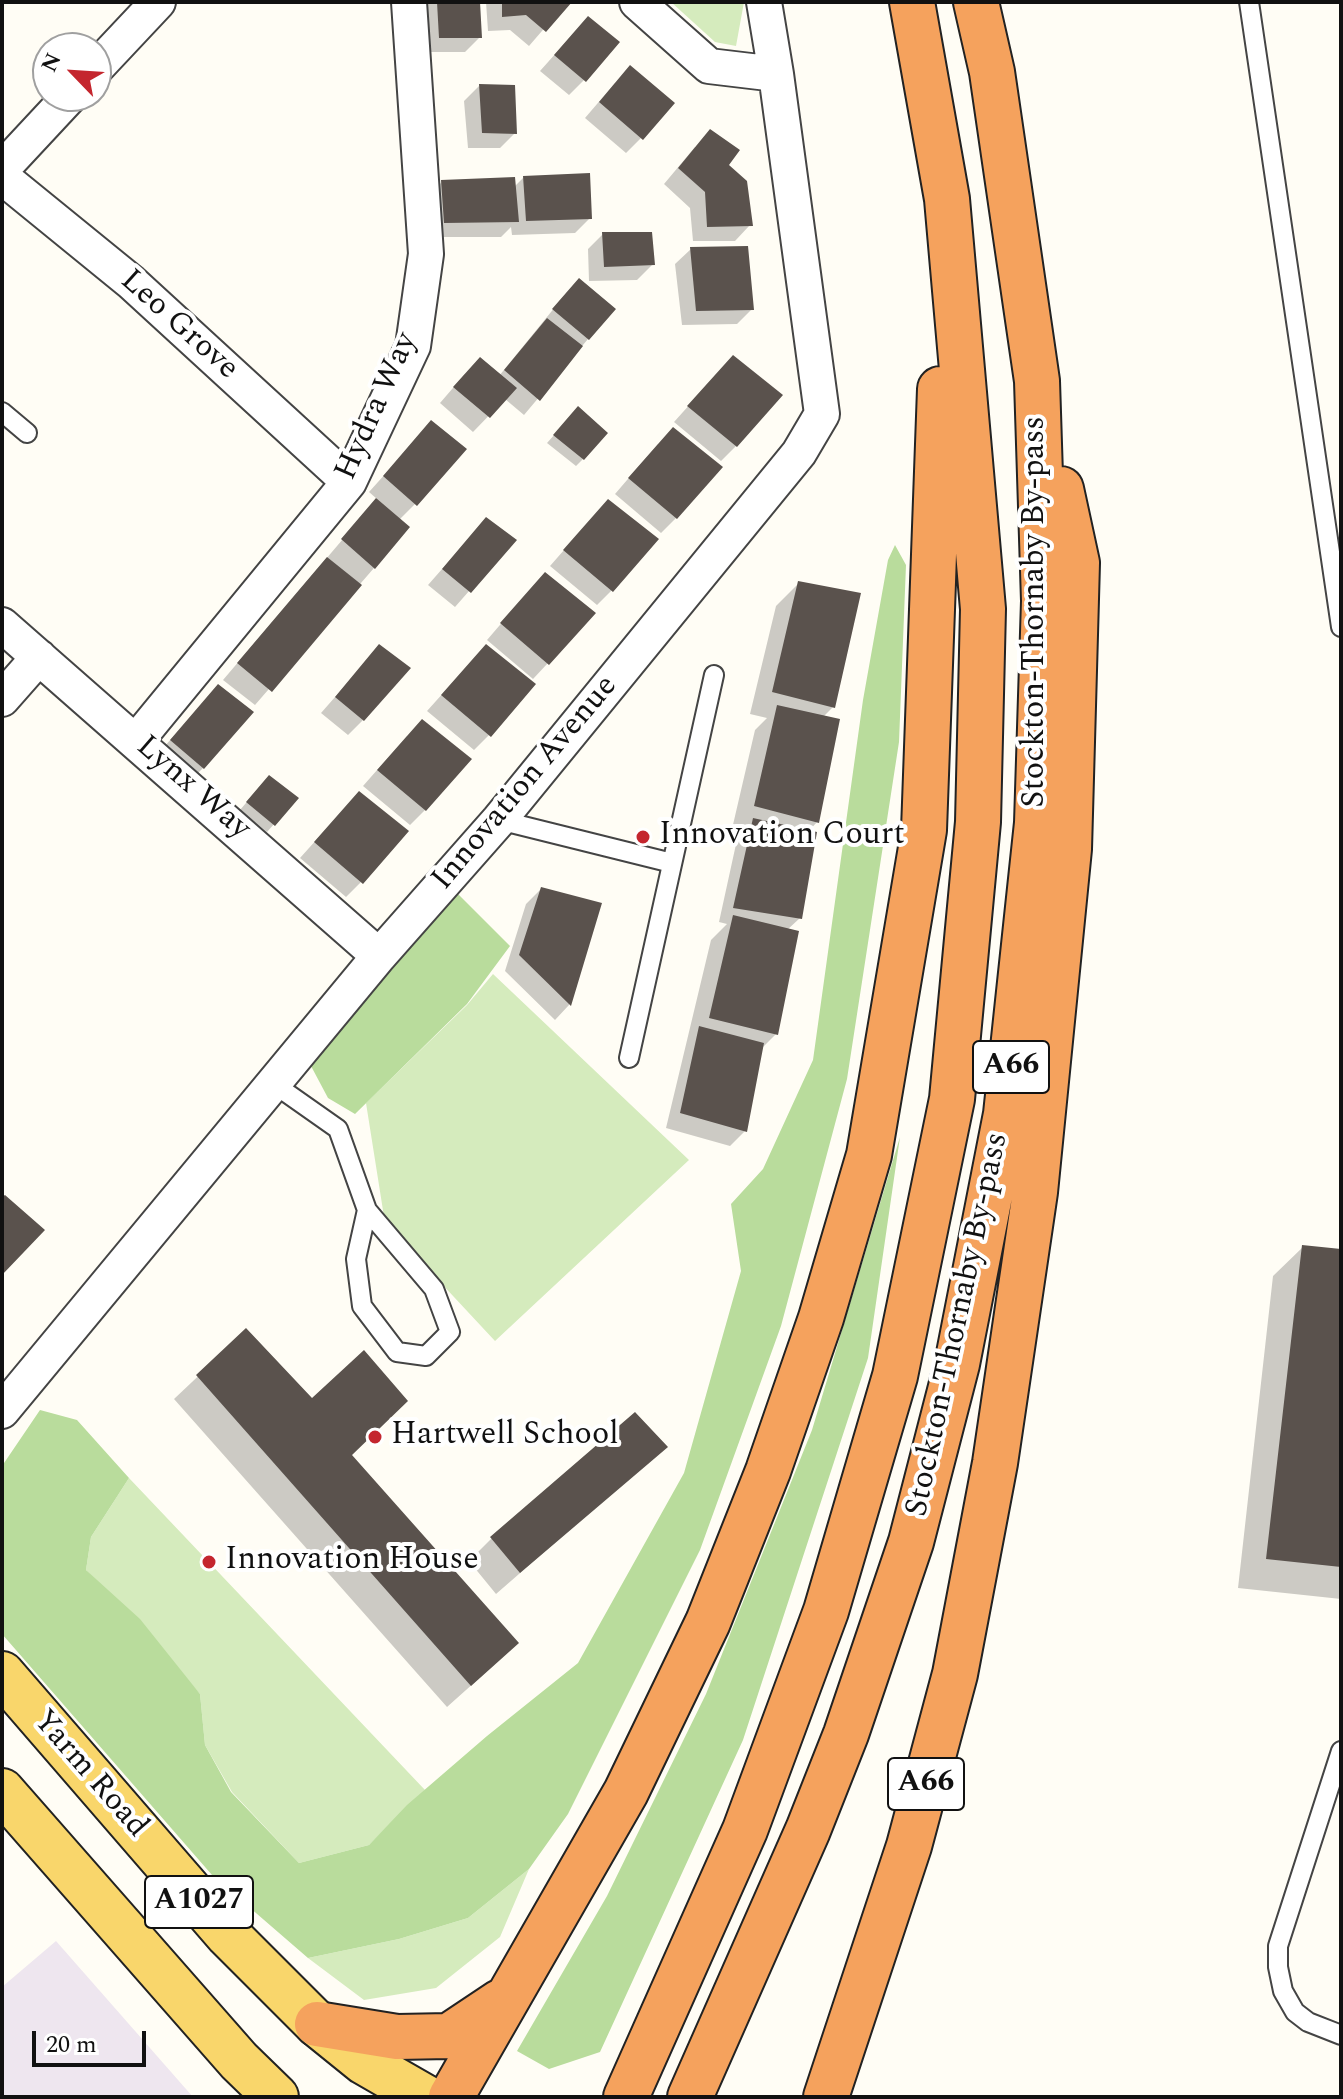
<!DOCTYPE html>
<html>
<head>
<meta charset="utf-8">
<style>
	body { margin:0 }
	#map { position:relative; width:1343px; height:2099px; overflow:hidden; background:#fffdf5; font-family:Spectral,serif }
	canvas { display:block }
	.frame { position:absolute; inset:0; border:4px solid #111; pointer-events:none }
	.north { position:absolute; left:32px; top:32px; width:80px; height:80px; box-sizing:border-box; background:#fff; border:2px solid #a0a0a0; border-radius:50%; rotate:295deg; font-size:22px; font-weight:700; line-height:32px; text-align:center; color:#111 }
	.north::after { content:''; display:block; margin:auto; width:28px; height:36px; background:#c4262e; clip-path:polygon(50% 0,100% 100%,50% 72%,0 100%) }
	.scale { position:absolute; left:32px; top:2031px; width:114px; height:36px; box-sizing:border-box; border:4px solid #111; border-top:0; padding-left:10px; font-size:24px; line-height:28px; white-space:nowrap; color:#111; -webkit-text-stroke:6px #fff; paint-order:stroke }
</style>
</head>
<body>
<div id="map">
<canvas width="1343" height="2099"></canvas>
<div class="frame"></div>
<div class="north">N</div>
<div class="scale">20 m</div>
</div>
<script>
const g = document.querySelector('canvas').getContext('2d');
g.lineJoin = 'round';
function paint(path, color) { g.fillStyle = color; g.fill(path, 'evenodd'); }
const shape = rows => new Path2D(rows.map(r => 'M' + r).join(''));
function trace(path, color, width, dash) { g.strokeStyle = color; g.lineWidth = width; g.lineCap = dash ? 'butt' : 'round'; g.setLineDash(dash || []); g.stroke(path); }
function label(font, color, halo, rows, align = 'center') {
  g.font = font + ' Spectral,serif'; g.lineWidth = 8; g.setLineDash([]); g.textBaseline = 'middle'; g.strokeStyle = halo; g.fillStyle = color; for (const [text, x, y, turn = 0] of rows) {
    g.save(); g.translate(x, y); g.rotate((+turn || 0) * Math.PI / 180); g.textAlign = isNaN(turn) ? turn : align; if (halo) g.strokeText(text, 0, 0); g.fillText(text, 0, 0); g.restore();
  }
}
paint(shape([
	[56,1941,193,2097,2,2097,2,1987]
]), '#eee6ef');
paint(shape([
	[671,2,744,2,736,46,715,42],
	[493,974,689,1160,495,1341,385,1223,366,1103,467,1005],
	[129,1478,425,1790,369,1845,299,1863,232,1792,205,1745,200,1694,86,1570,91,1537],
	[529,1869,500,1937,436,1988,364,2000,308,1958,399,1939,468,1918]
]), '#d5ebbd');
paint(shape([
	[895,545,906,565,899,742,847,1079,781,1326,700,1550,568,1814,529,1869,468,1918,399,1939,308,1958,212,1875,2,1634,2,1466,40,1410,77,1420,129,1478,91,1537,86,1570,140,1619,200,1694,205,1745,231,1792,299,1863,369,1845,407,1805,487,1736,578,1663,684,1473,741,1271,731,1204,763,1169,813,1060,863,700,888,560],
	[455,891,510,946,467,1004,355,1114,328,1098,311,1066],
	[900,1137,868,1358,743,1740,600,2052,549,2069,517,2051,607,1896,706,1694,812,1430]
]), '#b9dc9c');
paint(shape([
	[425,2,478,2,480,37,465,52,424,52],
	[486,2,567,2,529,46,510,30,488,31],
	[573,34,584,80,569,95,540,71],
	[615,83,641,138,626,153,585,118],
	[479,86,515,133,500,148,468,148,464,101],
	[695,147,726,165,750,225,735,241,693,241,690,208,664,184],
	[523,178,590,218,575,233,512,235,511,227,501,237,430,237,426,197,442,182,514,187],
	[603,234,652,265,637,280,589,281,588,249],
	[691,249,752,309,737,324,682,325,675,264],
	[564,296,588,339,524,415,505,399,473,432,440,403,465,374,499,376],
	[718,373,736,446,721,461,674,422],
	[571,416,583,459,576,466,547,443],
	[431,423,415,504,399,520,374,568,255,705,223,680,377,499,369,492],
	[658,444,676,518,661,533,615,494],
	[593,517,612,590,597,605,550,566],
	[486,519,514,540,455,607,428,585],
	[799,583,833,707,823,717,817,822,808,832,800,918,787,930,776,1034,761,1049,745,1131,730,1146,666,1128,711,940,727,924,719,922,738,835,742,831,732,829,755,730,767,718,750,714,776,606],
	[530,590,548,663,533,679,487,640],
	[379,647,363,720,348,735,321,713],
	[471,662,489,735,474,750,427,711],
	[218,686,203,768,188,783,156,756],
	[407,736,425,810,410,825,363,786],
	[262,784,297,798,267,832,240,810],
	[344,809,361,882,346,897,300,858],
	[541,889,600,904,569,1005,555,1020,505,971,526,904],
	[1303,1247,1341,1251,1341,1599,1238,1588,1273,1276],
	[246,1331,350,1455,494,1665,447,1707,174,1399],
	[665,1447,496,1594,469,1561,491,1539]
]), '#0003');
paint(shape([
	[437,2,480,2,482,38,439,38],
	[502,2,572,2,546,32,526,15,502,17],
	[588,16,620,42,586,82,554,55],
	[630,65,675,103,643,140,599,102],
	[479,84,515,85,517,134,482,133],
	[710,129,740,150,729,165,747,181,753,226,707,227,705,192,678,168],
	[590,173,592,219,526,221,523,176],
	[515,177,519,222,444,223,441,180],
	[602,232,652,232,655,265,604,267],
	[748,246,754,310,696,311,690,247],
	[579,278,616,309,589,340,552,309],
	[547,318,583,346,540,401,504,370],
	[733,355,783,395,737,447,687,406],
	[480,357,517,388,490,418,453,387],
	[578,406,608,433,584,460,553,435],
	[431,420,467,449,417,506,383,476],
	[673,427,723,467,677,519,628,478],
	[376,498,410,527,375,569,341,539],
	[608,499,659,539,613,592,563,550],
	[486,517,517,540,471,593,442,569],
	[327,557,362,585,272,692,237,663],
	[545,572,596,613,549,665,500,623],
	[798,581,861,593,835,708,772,692],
	[379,644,411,668,364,721,335,697],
	[486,644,536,684,491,737,441,695],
	[218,684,254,712,204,769,170,740],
	[777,705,840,719,819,823,754,806],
	[422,719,472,759,426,811,377,770],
	[269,775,299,798,275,826,246,802],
	[359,791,409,831,363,884,314,842],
	[753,818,817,832,802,919,733,908],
	[541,887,602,903,571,1006,519,955],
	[733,915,799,931,778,1035,709,1018],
	[699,1026,764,1043,747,1132,680,1113],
	[5,1195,45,1230,2,1275,2,1197],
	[1302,1245,1341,1249,1341,1567,1266,1559],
	[246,1328,312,1398,364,1350,408,1401,352,1455,519,1643,471,1686,196,1375],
	[635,1412,668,1447,520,1573,490,1537]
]), '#5a524d');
const lane = shape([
	[1249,2,1341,627],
	[2,412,27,433],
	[499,820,672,863],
	[629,1058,714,675],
	[274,1084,338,1129,367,1210],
	[367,1210,434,1289,450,1332,426,1356,397,1352,362,1306,356,1259,367,1210],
	[1341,1751,1278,1946,1278,1967,1283,1991,1295,2012,1308,2022,1341,2035]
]);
const street = shape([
	[764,2,776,74],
	[96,68,158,2],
	[2,169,70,96],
	[2,177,131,282,349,482],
	[2,625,379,956],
	[2,699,39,657],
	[137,740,349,482,413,346,426,254,409,2],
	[2,1411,379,956,499,820,799,453,822,414,776,74,709,66,637,2]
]);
const primary = shape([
	[2,1674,228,1935,317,2024,364,2062,425,2097],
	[2,1791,239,2061,276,2097]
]);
const highway = shape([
	[317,2024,397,2037,449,2036,500,2002],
	[451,2097,626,1792,708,1622,768,1471,821,1318,869,1155,924,830,940,389],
	[626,2097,745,1830,826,1611,895,1376,952,1099,978,822,983,609,947,199,912,2],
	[690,2097,808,1830,846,1734,911,1542,957,1364,1006,1114,1037,823,1044,601,1037,381,992,72,976,2],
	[826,2097,909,1846,955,1674,995,1463,1035,1192,1069,849,1077,563,1061,489]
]);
trace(lane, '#444', 22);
trace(street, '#444', 38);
trace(primary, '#222', 48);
trace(highway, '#222', 48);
trace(lane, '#fff', 18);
trace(street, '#fff', 34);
trace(primary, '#f9d66b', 44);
trace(highway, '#f5a25d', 44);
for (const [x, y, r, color] of [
	[643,837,8,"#c4262e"],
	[375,1437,8,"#c4262e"],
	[209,1562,8,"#c4262e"]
]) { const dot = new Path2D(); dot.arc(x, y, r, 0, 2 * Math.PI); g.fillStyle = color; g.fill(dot); trace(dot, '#fff', 3); }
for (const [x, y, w] of [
	[1011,1067,76],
	[926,1784,76],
	[199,1902,108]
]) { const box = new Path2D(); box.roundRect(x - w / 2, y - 26, w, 52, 6); g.fillStyle = '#fff'; g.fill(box); trace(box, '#111', 2); }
label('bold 30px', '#111', null, [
	["A66",1011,1067],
	["A66",926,1784],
	["A1027",199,1902]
]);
label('32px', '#111', '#fff', [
	["Leo Grove",178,326,42],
	["Hydra Way",378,407,-66],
	["Stockton-Thornaby By-pass",1037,612,-90],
	["Innovation Avenue",526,784,-50],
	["Lynx Way",192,789,41],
	["Stockton-Thornaby By-pass",959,1325,-78],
	["Yarm Road",89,1775,49]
]);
label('32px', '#111', '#fff', [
	["Innovation Court",659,837],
	["Hartwell School",391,1437],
	["Innovation House",225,1562]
], 'left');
</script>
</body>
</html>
